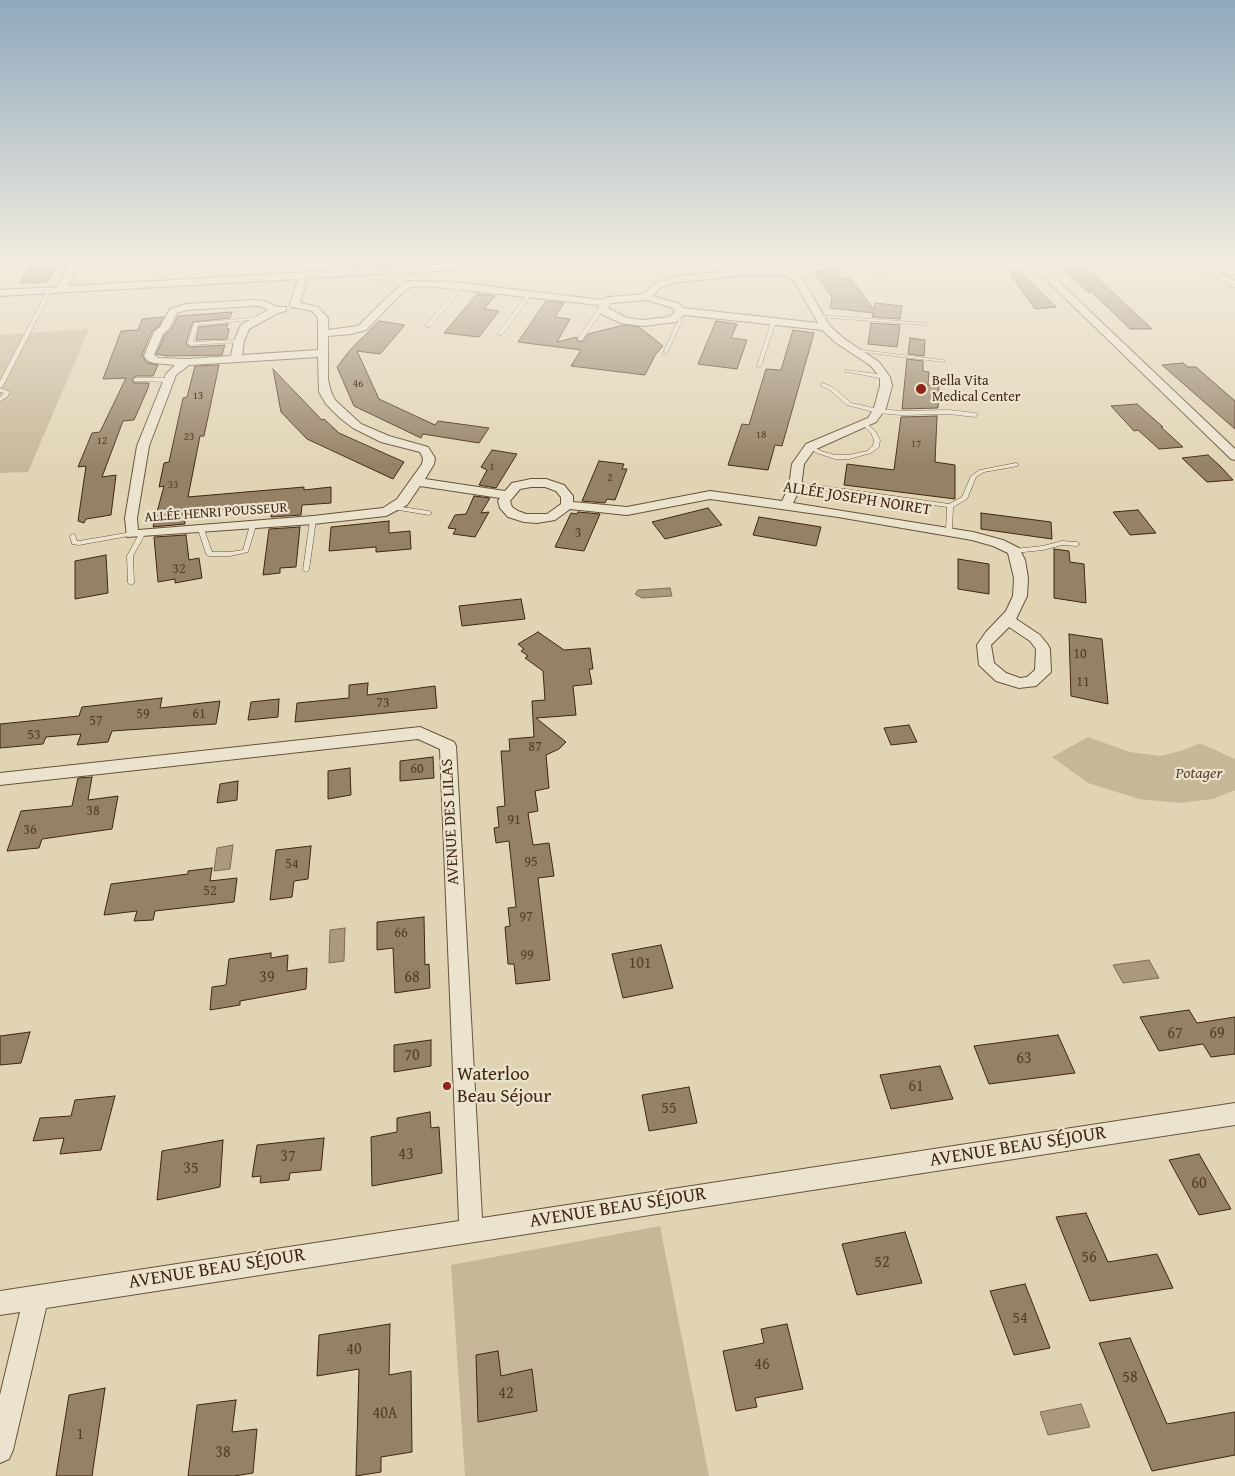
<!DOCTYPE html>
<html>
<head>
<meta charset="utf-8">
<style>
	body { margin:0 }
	canvas { display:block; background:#e1d4b5 }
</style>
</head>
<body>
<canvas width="1235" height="1476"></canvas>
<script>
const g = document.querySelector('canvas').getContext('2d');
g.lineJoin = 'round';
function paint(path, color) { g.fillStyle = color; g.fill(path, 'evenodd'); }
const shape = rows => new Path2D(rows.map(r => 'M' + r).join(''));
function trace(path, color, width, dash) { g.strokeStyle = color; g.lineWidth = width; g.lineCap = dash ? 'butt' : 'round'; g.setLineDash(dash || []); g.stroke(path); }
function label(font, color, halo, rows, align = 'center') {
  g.font = font + ' "Gentium Book Plus",serif'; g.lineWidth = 4.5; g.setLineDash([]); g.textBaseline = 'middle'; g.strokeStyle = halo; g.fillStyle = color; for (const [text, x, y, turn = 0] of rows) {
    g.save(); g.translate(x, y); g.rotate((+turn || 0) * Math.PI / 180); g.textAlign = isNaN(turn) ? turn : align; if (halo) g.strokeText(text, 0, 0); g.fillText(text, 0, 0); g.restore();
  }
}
paint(shape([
	[89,329,28,472,0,473,0,335],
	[1088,737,1130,752,1160,756,1184,750,1200,743,1235,759,1235,790,1213,799,1179,803,1139,799,1088,783,1052,757],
	[660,1226,709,1476,465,1476,451,1265]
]), '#c6b799');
const water = shape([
	[670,588,672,596,642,598,635,594,638,590,670,588],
	[233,845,230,869,214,871,217,848,233,845],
	[345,928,344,961,329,963,330,930,345,928],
	[1149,960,1159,978,1123,983,1113,965,1149,960],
	[1081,1404,1090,1427,1048,1435,1040,1412,1081,1404]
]);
paint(water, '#ab997d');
trace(water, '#816b52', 1);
const building = shape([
	[33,261,59,261,47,282,20,283,33,261],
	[1055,261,1076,261,1084,266,1152,329,1130,329,1092,292,1088,292,1055,261],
	[1016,268,1056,307,1035,309,1010,274,1016,268],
	[834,269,841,279,850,278,874,310,875,303,902,306,900,319,872,317,873,313,830,308,832,297,813,271,834,269],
	[477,294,495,296,484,309,499,311,479,337,444,333,477,294],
	[546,301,564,303,555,317,570,319,557,342,577,337,577,341,582,342,588,334,624,325,639,327,663,346,655,355,645,375,571,366,581,350,518,342,546,301],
	[232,312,230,318,193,322,186,343,190,347,225,345,222,355,167,356,156,354,165,335,171,330,178,316,232,312],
	[163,317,159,326,152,331,142,355,147,363,158,365,153,376,136,376,132,379,134,383,149,383,148,388,134,420,123,421,102,477,116,475,111,515,86,519,84,523,78,521,86,466,78,467,92,433,100,432,126,378,103,379,121,331,138,330,142,319,163,317],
	[379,321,405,325,380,354,357,351,379,399,435,425,438,421,489,428,479,443,423,434,421,438,354,406,337,367,350,350,379,321],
	[716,321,737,324,731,338,747,340,737,369,698,364,716,321],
	[871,323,900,325,897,347,868,344,871,323],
	[228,324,226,328,229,329,227,339,196,340,199,327,228,324],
	[793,330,814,333,782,446,775,445,768,470,728,465,742,424,749,425,766,369,781,370,793,330],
	[910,338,925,340,924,356,908,354,910,338],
	[907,359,923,361,923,371,929,372,928,385,939,386,938,408,902,409,907,359],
	[1183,363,1188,367,1196,367,1235,401,1235,429,1162,365,1183,363],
	[219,365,204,436,200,436,188,497,304,487,304,490,331,487,331,503,302,505,301,515,271,517,273,505,204,511,204,513,184,515,185,524,153,527,164,486,159,487,164,463,169,462,183,398,187,397,195,366,219,365],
	[273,369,322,420,324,419,339,433,404,462,393,479,307,439,281,412,273,369],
	[1137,404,1163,427,1161,427,1183,447,1159,449,1138,430,1134,431,1111,406,1137,404],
	[937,416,935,462,955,465,955,499,844,485,847,464,894,470,901,417,937,416],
	[492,450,517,454,496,488,479,485,487,470,481,467,492,450],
	[1208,455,1221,467,1233,480,1207,482,1182,458,1208,455],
	[599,461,624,464,622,469,627,469,615,500,607,499,605,503,582,501,599,461],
	[474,496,490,498,481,513,489,512,475,537,453,534,456,529,448,528,455,515,466,514,474,496],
	[708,508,722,525,665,539,652,522,708,508],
	[1138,510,1156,533,1130,535,1113,512,1138,510],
	[578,512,600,514,584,551,555,547,571,513,577,514,578,512],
	[981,513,1051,522,1052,539,981,529,981,513],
	[759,517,821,527,816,546,753,535,759,517],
	[389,521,389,533,410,531,411,549,376,552,376,547,329,551,331,527,389,521],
	[300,527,296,567,280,568,280,573,263,575,269,529,300,527],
	[186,535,189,560,199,558,202,578,175,583,175,579,158,582,154,537,186,535],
	[1054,549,1069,551,1070,562,1084,564,1086,603,1054,598,1054,549],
	[106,555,108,593,75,599,75,561,106,555],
	[958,559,989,564,989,594,958,589,958,559],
	[521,599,525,619,462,626,459,606,521,599],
	[538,632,564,650,590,648,593,669,589,669,592,684,573,686,576,715,536,718,566,742,559,749,546,755,549,788,535,791,538,811,528,813,533,845,549,843,554,876,538,878,550,980,516,984,514,964,508,964,505,927,510,926,508,908,516,907,509,841,496,843,494,828,499,827,497,807,505,806,501,751,510,751,509,739,534,737,532,701,545,700,543,671,525,658,528,656,521,651,524,649,518,644,538,632],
	[1069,634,1102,639,1108,704,1071,696,1069,634],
	[368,683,367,695,435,686,437,708,295,722,297,703,349,698,349,685,368,683],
	[162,698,160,708,220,701,216,724,112,731,108,742,77,745,81,734,46,737,43,744,0,748,0,724,79,716,82,707,162,698],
	[279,699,278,717,248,720,251,702,279,699],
	[909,725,917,742,891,745,884,728,909,725],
	[433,757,434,778,400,781,400,761,433,757],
	[350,768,351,795,328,799,328,771,350,768],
	[92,777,88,800,118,796,112,829,42,839,39,848,7,851,21,811,72,806,78,778,92,777],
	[238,781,237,800,217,803,220,784,238,781],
	[311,846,308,879,294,881,292,897,270,900,276,850,311,846],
	[212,868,210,881,237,878,234,902,155,911,153,920,134,921,137,911,104,915,111,884,188,874,188,871,212,868],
	[424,917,425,965,429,964,430,988,395,993,393,948,377,950,377,922,424,917],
	[661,945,673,988,623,998,612,954,661,945],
	[271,953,271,958,288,955,287,971,307,968,306,989,240,1001,240,1005,210,1010,212,987,226,985,229,959,271,953],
	[1189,1010,1197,1023,1235,1017,1235,1054,1211,1057,1203,1044,1159,1051,1140,1017,1189,1010],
	[30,1032,21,1063,0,1065,0,1036,30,1032],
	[1058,1035,1075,1073,989,1084,974,1046,1058,1035],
	[431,1040,431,1066,394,1072,394,1045,431,1040],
	[940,1066,953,1099,891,1109,880,1075,940,1066],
	[689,1087,697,1123,649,1131,642,1095,689,1087],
	[115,1096,101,1150,60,1154,64,1138,33,1141,40,1118,71,1116,75,1100,115,1096],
	[430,1112,431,1128,439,1127,442,1173,372,1186,371,1137,397,1132,397,1118,430,1112],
	[324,1138,321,1170,290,1173,289,1180,260,1183,261,1176,252,1177,257,1145,324,1138],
	[223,1140,220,1187,157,1200,162,1151,223,1140],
	[1199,1154,1231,1209,1199,1215,1169,1160,1199,1154],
	[1086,1213,1108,1262,1157,1254,1173,1288,1090,1301,1056,1217,1086,1213],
	[905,1232,922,1283,857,1295,842,1244,905,1232],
	[1025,1284,1050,1348,1014,1355,990,1291,1025,1284],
	[390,1324,389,1375,411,1371,412,1452,381,1457,381,1472,356,1476,359,1369,317,1376,319,1335,390,1324],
	[787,1324,803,1389,755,1398,757,1407,736,1411,723,1351,764,1343,761,1329,787,1324],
	[1130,1338,1167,1424,1235,1412,1235,1455,1152,1471,1099,1343,1130,1338],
	[498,1351,501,1376,532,1369,537,1411,478,1422,476,1355,498,1351],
	[105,1388,92,1476,56,1476,69,1395,105,1388],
	[236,1400,232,1432,257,1429,253,1473,234,1476,188,1476,197,1405,236,1400]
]);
paint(building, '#948166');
trace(building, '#412711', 1);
const lane = shape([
	[805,261,814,261,804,264,792,273,788,272,802,262,805,261],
	[869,261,873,261,886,278,882,283,891,295,891,296,887,296,878,283,882,278,869,261],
	[409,283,411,283,411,285,379,286,377,285,379,284,409,283],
	[460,285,464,286,430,327,426,327,426,325,460,285],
	[48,289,52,290,3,386,0,388,0,381,48,289],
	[528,293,532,294,502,335,498,335,498,333,528,293],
	[601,308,605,309,601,312,582,340,578,340,578,339,597,310,601,308],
	[675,315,679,315,682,321,667,353,663,354,663,353,678,321,675,316,675,315],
	[817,315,926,323,928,324,926,325,819,317,817,317,817,315],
	[260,317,262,317,262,319,198,325,193,342,239,340,241,340,241,342,190,345,188,344,194,323,260,317],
	[772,320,776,321,761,366,757,367,757,366,772,320],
	[853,349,943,360,945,361,943,362,855,351,853,350,853,349],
	[846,370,885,375,888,377,885,379,848,372,846,372,846,370],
	[136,378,169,378,172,380,169,382,134,381,134,379,136,378],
	[823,383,834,388,851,403,878,409,901,411,949,410,975,413,978,415,975,417,949,414,901,415,878,413,847,405,830,390,821,386,820,385,823,383],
	[0,388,10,392,7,397,0,401,0,397,4,393,0,392,0,388],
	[865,422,875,431,880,440,879,447,871,453,849,459,835,459,817,453,807,447,808,446,812,446,821,451,835,455,849,455,867,451,873,446,874,440,871,433,862,424,865,422],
	[1016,463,1019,465,1018,466,984,472,976,477,967,499,953,507,952,531,949,533,946,531,947,507,796,486,793,484,796,482,949,504,962,497,971,476,980,470,1016,463],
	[395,506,429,511,432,513,429,515,393,509,393,507,395,506],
	[313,518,316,520,309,570,306,572,303,570,310,520,313,518],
	[253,523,256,525,248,552,230,556,209,556,206,554,198,529,199,528,203,528,204,529,212,552,230,552,243,550,250,525,253,523],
	[132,532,134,533,134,535,79,545,72,544,70,536,73,534,75,535,77,541,79,541,132,532],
	[142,532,145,534,133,556,134,583,131,585,128,583,127,556,139,534,142,532],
	[1062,541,1077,542,1080,544,1077,546,1062,545,1043,550,1014,553,1011,551,1014,549,1043,546,1062,541]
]);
const street = shape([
	[70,261,79,261,68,286,504,261,560,261,556,264,307,278,300,303,318,307,328,318,328,330,358,326,395,290,409,281,453,282,602,300,609,297,644,294,654,284,670,277,728,271,725,261,734,261,737,270,793,270,804,281,829,325,843,338,879,362,890,377,892,386,886,408,876,422,814,450,804,464,801,487,793,503,973,532,1003,540,1019,548,1025,560,1028,578,1027,596,1016,619,1040,635,1048,645,1050,649,1051,672,1036,686,1019,688,996,681,979,665,977,645,986,632,1006,611,1013,596,1014,578,1008,553,993,546,972,540,838,517,710,499,627,515,570,509,555,520,537,523,524,522,508,517,500,508,498,501,500,498,420,486,407,505,386,516,313,524,127,537,125,518,137,446,166,374,175,365,154,363,148,361,144,356,154,332,160,327,170,309,186,304,254,300,265,301,277,307,286,307,286,311,278,313,249,329,244,341,242,355,318,350,318,318,312,311,292,307,290,305,298,279,0,296,0,290,58,287,70,261],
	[788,275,795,282,818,323,683,308,680,304,653,296,660,288,672,283,734,276,788,275],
	[427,286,599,305,598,309,603,315,621,323,643,326,676,322,684,315,822,330,835,342,871,366,880,377,880,386,874,408,868,418,806,444,792,464,789,487,782,501,710,491,627,507,573,502,573,496,564,485,546,479,531,479,512,483,505,491,425,479,434,464,435,458,428,447,389,436,361,424,335,400,331,392,328,380,328,336,351,334,366,330,401,294,411,287,427,286],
	[647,300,673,308,675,312,669,317,643,320,627,318,608,308,611,303,647,300],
	[254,306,260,306,268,310,241,325,234,341,231,356,186,359,159,358,154,355,163,334,169,329,177,313,187,310,254,306],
	[318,357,319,392,326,404,340,418,353,428,381,442,420,452,423,458,422,464,397,499,383,508,313,516,138,530,137,518,149,446,176,375,189,365,318,357],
	[531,487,545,487,556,491,561,497,561,504,547,514,526,514,518,511,512,507,510,501,520,489,531,487],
	[1009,627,1030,641,1036,649,1035,670,1027,677,1020,678,1006,673,994,663,991,645,1009,627],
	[1027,261,1037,261,1235,449,1235,460,1231,459,1027,261],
	[1188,261,1199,261,1235,281,1235,288,1188,261],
	[420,727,454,742,456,746,482,1218,1235,1103,1235,1125,46,1308,13,1450,9,1459,0,1463,0,1395,20,1312,0,1315,0,1291,459,1221,440,749,418,739,0,785,0,773,420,727]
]);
trace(lane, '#69523a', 1);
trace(street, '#69523a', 2);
paint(lane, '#ece3cf');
paint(street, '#ece3cf');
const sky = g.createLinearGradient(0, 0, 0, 468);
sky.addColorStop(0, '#8fa9bd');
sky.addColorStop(0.56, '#f2ecde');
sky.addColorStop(1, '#f2ecde00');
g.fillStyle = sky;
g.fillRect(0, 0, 1235, 468);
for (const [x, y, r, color] of [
	[921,389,6,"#8f2418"],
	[447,1086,5,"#8f2418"]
]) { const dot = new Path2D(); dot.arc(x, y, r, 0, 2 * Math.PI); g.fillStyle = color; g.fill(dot); trace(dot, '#ece3cf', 2); }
label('11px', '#563e26', null, [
	["46",358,384],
	["13",198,396],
	["18",761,435],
	["23",189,437],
	["12",102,441],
	["17",916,444],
	["1",492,467],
	["2",610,478],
	["33",173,485]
]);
label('14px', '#412711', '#ece3cf', [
	["Bella Vita",932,381],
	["Medical Center",932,397]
], 'left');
label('14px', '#412711', '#ece3cf', [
	["ALLÉE HENRI POUSSEUR",216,513,-4]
]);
label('14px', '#563e26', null, [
	["3",578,533],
	["32",179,569],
	["10",1080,654],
	["11",1083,682],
	["73",383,703],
	["59",143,714],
	["61",199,714],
	["57",96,721],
	["53",34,735],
	["87",535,747],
	["60",417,769],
	["38",93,811],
	["91",514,820],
	["36",30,830],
	["95",531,862],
	["54",292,864],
	["52",210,891],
	["97",526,917],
	["66",401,933],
	["99",527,955]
]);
label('16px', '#412711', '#ece3cf', [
	["ALLÉE JOSEPH NOIRET",857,499,9],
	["AVENUE DES LILAS",451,822,-93]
]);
label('italic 16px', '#5c442c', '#ece3cf', [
	["Potager",1199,774]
]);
label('16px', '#563e26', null, [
	["101",640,964],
	["39",267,978],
	["68",412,978],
	["67",1175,1034],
	["69",1217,1034],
	["70",412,1056],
	["63",1024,1059],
	["61",916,1087],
	["55",669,1109],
	["43",406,1155],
	["37",288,1157],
	["35",191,1169],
	["60",1199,1184],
	["56",1089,1258],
	["52",882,1263],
	["54",1020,1319],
	["40",354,1350],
	["46",762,1365],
	["58",1130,1378],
	["42",506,1394],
	["40A",385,1414],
	["1",80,1435],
	["38",223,1453]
]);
label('19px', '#412711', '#ece3cf', [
	["Waterloo",457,1075],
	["Beau Séjour",457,1097]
], 'left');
label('19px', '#412711', '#ece3cf', [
	["AVENUE BEAU SÉJOUR",1018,1147,-9],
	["AVENUE BEAU SÉJOUR",618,1208,-9],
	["AVENUE BEAU SÉJOUR",217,1269,-9]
]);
</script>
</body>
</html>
